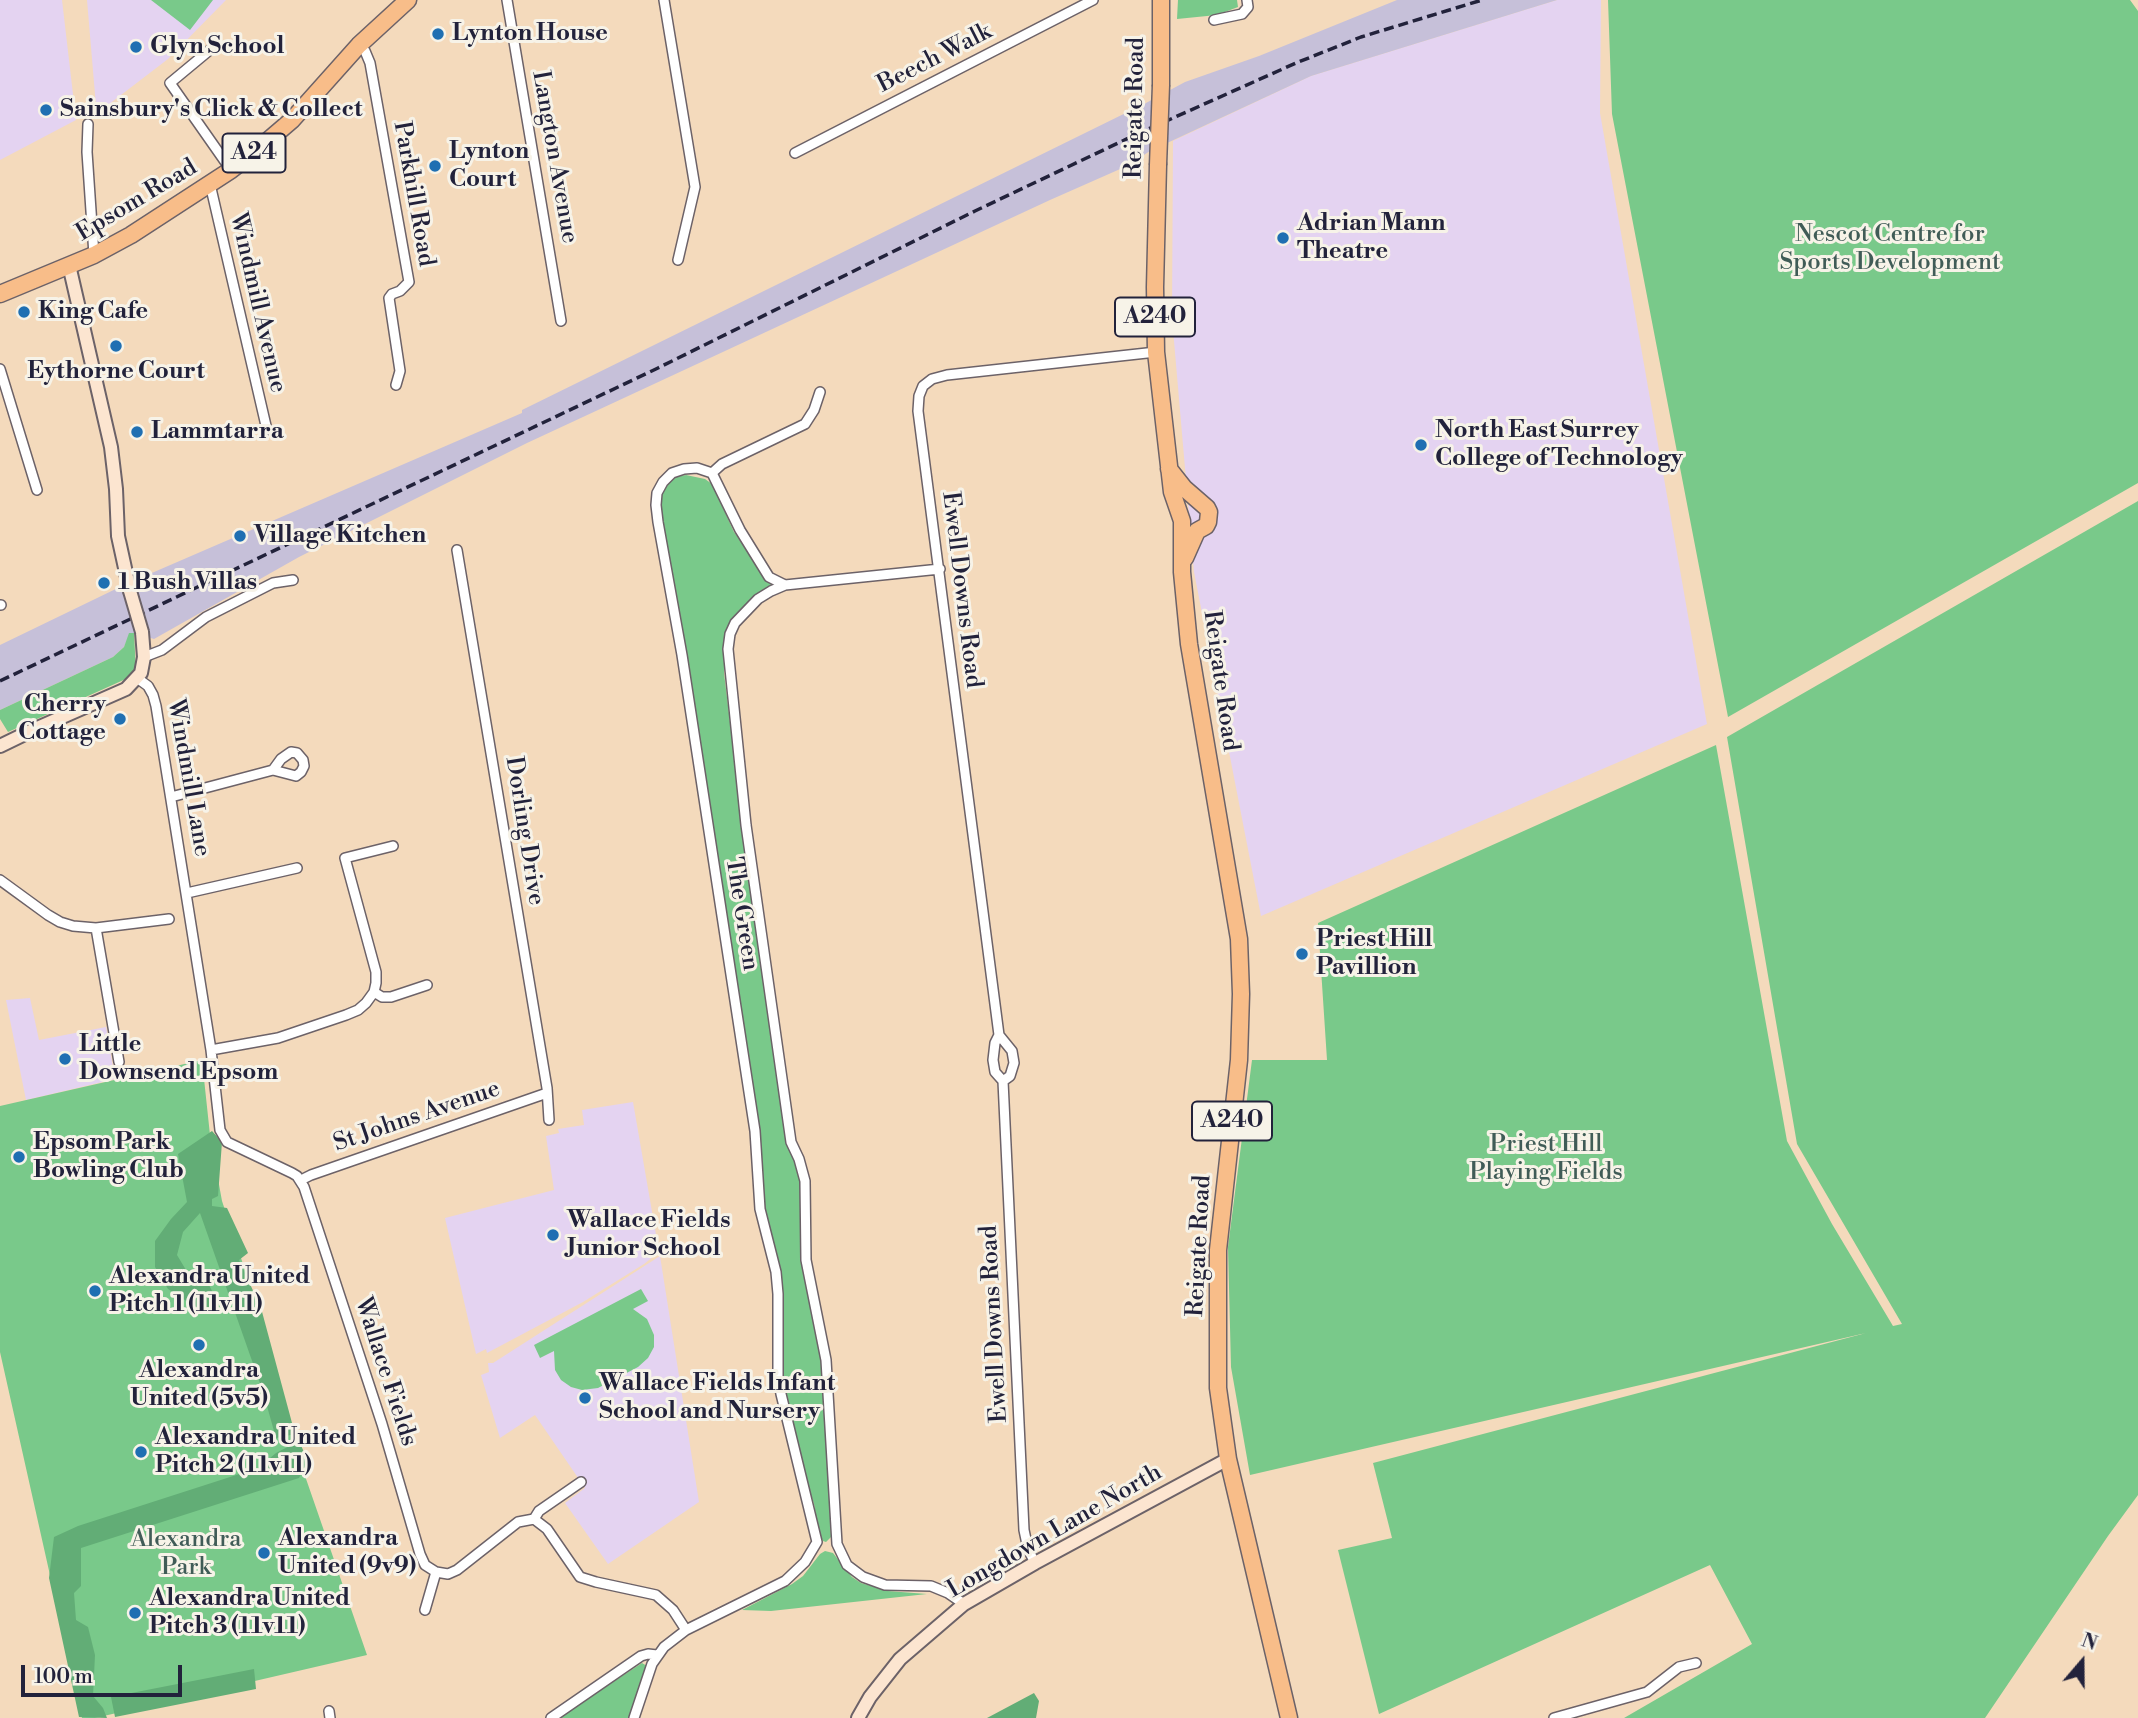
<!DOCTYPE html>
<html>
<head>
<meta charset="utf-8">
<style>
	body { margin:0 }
	#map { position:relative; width:2138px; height:1718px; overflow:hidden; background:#f4dabc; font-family:"Libre Bodoni",serif }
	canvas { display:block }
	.north { position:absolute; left:2047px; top:1627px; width:70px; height:70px; -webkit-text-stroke:5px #f7f3e8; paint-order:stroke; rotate:20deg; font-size:19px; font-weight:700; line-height:28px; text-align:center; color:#22223b }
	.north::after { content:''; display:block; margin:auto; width:24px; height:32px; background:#22223b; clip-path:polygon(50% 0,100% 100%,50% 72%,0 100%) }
	.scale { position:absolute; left:21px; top:1665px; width:161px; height:32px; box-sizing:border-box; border:4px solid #22223b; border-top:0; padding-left:9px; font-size:21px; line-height:24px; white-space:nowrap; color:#22223b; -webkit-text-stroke:5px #f7f3e8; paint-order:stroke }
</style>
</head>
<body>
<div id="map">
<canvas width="2138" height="1718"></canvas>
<div class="north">N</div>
<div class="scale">100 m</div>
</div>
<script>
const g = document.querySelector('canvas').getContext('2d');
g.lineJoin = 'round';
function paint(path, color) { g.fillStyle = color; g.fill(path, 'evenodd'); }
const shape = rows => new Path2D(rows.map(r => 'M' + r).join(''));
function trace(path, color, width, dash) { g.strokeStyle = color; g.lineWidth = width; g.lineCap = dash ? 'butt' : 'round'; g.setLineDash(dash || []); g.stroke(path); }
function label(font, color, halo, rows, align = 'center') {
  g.font = font + ' "Libre Bodoni",serif'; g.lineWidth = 6; g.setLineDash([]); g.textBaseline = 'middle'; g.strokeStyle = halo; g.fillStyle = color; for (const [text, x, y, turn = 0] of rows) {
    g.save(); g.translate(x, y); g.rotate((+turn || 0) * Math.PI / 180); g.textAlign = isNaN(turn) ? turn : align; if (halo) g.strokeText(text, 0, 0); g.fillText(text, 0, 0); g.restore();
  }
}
paint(shape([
	[0,0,62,0,76,120,0,160],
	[87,0,226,0,168,59,104,108,96,106],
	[1557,0,1601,0,1600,113,1707,724,1261,916,1194,572,1172,318,1173,141,1311,76],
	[30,998,39,1040,106,1027,115,1079,26,1100,6,1000],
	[633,1102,659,1252,644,1264,583,1302,487,1353,486,1349,476,1354,445,1218,554,1190,546,1136,559,1133,558,1129,584,1125,582,1110],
	[660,1256,699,1502,608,1564,565,1503,585,1488,535,1415,500,1438,481,1375,489,1372,488,1363,493,1363]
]), '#e4d3f1');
paint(shape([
	[1397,0,1557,0,1311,76,1150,151,1127,166,1050,200,527,443,299,557,154,639,135,633,130,633,124,647,113,657,0,710,0,645,124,585,522,413,522,410,1146,103,1185,82,1259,56]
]), '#c6c0d9');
paint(shape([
	[151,0,213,0,190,30],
	[1178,0,1237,0,1238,7,1217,15,1177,19],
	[1608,0,2130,0,2138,11,2138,483,1728,717,1612,114],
	[686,475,705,479,712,484,734,532,772,586,726,637,724,673,744,836,800,1182,801,1260,821,1361,828,1442,831,1537,826,1542,823,1541,819,1533,814,1504,798,1455,784,1385,782,1288,764,1209,681,629,662,517,662,494,667,484,676,477],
	[2138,501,2138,1495,2108,1536,1985,1718,1624,1718,1752,1644,1710,1565,1379,1714,1338,1550,1392,1538,1373,1463,1866,1333,1250,1475,1231,1367,1228,1247,1252,1060,1327,1060,1318,923,1716,745,1787,1141,1832,1224,1893,1326,1902,1324,1797,1144,1727,737],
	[129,633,134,633,136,671,128,678,8,732,0,719,0,710,113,657,124,647],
	[202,1060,210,1135,222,1201,243,1264,304,1473,367,1655,95,1718,82,1718,0,1352,0,1106],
	[641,1289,648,1301,633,1309,647,1319,654,1335,654,1347,648,1358,638,1367,598,1388,582,1390,571,1387,561,1380,555,1370,554,1351,540,1358,534,1345],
	[825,1551,833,1553,852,1577,861,1583,888,1591,927,1594,771,1611,742,1610,792,1584,803,1576,820,1554],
	[642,1663,647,1666,629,1718,558,1718]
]), '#79c98a');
paint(shape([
	[212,1131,222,1142,218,1196,212,1199,212,1206,227,1208,248,1253,239,1260,261,1308,295,1434,276,1438,263,1392,200,1213,183,1232,177,1255,189,1275,205,1277,217,1301,210,1309,194,1306,168,1289,155,1267,155,1241,171,1219,187,1202,178,1154],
	[299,1441,308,1461,299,1478,81,1548,81,1586,74,1593,76,1620,88,1627,95,1655,93,1696,103,1708,107,1718,79,1717,49,1578,54,1537,78,1526,258,1468,276,1453],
	[254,1669,256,1689,115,1717,111,1697],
	[1034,1693,1039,1701,1036,1718,987,1718]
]), '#62ad76');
const street = shape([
	[507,0,561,321],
	[664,0,695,187,678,260],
	[1214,20,1242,14,1248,7,1247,0],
	[359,45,365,51,370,63,409,282,400,291,392,294,389,298,400,371,396,385],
	[211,49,170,83,231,170],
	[88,124,87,152,94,255],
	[795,153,1093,0],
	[210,184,267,430],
	[0,369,37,490],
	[712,473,722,464,805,424,814,410,820,392],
	[457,550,547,1088,549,1120],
	[940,569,785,585,771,591,758,599,735,623,730,634,728,649,746,825,791,1142,799,1159,805,1181,806,1260,826,1360,837,1544,847,1565,863,1577,885,1585,931,1586,948,1593,964,1604],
	[0,605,1,605],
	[144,657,162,650,206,617,273,583,293,580],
	[137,678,148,686,153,695,156,706,211,1050,220,1130,227,1142,292,1173,297,1176,304,1187,382,1424,420,1554,425,1565,436,1572,448,1574,457,1570,518,1522,534,1519,547,1529,580,1577,596,1582,656,1595,673,1610,686,1630],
	[171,797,273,770,281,759,291,752,297,753,303,760,304,766,301,772,296,776,273,770],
	[0,880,48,915,60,922,73,926,96,928,169,919],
	[187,893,297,868],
	[96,928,119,1062],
	[374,992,382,997,391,997,427,985],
	[999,1035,1012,1051,1014,1063,1010,1076,1003,1081],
	[211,1050,278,1038,346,1015,358,1010,366,1003,374,992,376,983,376,972,345,858,393,846],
	[301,1180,311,1175,547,1093],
	[534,1519,539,1511,581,1482],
	[1035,1563,1028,1549,1024,1530,1003,1081,995,1072,993,1060,995,1043,999,1035,918,411,919,396,923,386,932,379,947,375,1156,352],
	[425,1610,436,1572],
	[329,1711,330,1718],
	[551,1718,641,1656,648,1654,657,1655],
	[634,1718,652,1664,664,1647,686,1630,785,1581,805,1562,817,1542,781,1394,778,1378,778,1294,776,1272,760,1209,755,1131,682,655,658,522,656,505,657,493,663,482,672,473,684,469,697,468,712,473,740,530,769,577,785,585],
	[1554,1718,1647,1692,1679,1667,1696,1663]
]);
const secondary = shape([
	[69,265,111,447,116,489,118,536,130,591],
	[0,746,35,729,126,689,141,673,144,657,142,632],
	[858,1718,870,1697,900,1659,964,1604,1035,1563,1228,1459]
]);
const highway = shape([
	[1161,0,1161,85],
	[1158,165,1155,287,1156,352,1172,492,1182,521,1182,572,1189,644,1239,939,1241,994,1239,1060,1218,1250,1218,1388,1228,1459,1289,1718],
	[0,294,94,255,131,235,231,170,257,150,292,120,359,45,408,0],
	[1169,469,1184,488,1207,508,1209,512,1208,522,1206,526,1197,531,1185,558]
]);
trace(street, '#6c6268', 12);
trace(secondary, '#6c6268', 16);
trace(highway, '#6c6268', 19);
trace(street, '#fff', 9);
trace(secondary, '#fce5d0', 12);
trace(highway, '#f8bd89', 16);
trace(shape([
	[0,681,658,368,975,211,1135,135,1296,63,1361,37,1482,0]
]), '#22223b', 3.5, [10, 5]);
const secondaryBridge = shape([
	[130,591,142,632]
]);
const highwayBridge = shape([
	[1158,165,1161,85]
]);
trace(secondaryBridge, '#6c6268', 16, []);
trace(highwayBridge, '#6c6268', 19, []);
trace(secondaryBridge, '#fce5d0', 12);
trace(highwayBridge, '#f8bd89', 16);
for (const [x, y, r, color] of [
	[438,34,7,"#1f6fb2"],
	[136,47,7,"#1f6fb2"],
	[46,110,7,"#1f6fb2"],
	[435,166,7,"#1f6fb2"],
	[1283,238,7,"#1f6fb2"],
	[24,312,7,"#1f6fb2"],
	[116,346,7,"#1f6fb2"],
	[137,432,7,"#1f6fb2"],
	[1421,445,7,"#1f6fb2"],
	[240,536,7,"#1f6fb2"],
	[104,583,7,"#1f6fb2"],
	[120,719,7,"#1f6fb2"],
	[1302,954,7,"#1f6fb2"],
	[65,1059,7,"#1f6fb2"],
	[19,1157,7,"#1f6fb2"],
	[553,1235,7,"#1f6fb2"],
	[95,1291,7,"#1f6fb2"],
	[199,1345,7,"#1f6fb2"],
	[585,1398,7,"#1f6fb2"],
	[141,1452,7,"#1f6fb2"],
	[264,1553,7,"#1f6fb2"],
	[135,1613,7,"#1f6fb2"]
]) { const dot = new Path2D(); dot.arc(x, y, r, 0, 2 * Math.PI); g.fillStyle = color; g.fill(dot); trace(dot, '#f7f3e8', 2.5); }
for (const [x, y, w] of [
	[254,153,63],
	[1155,317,80],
	[1232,1121,80]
]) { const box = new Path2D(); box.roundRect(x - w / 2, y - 19.5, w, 39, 5); g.fillStyle = '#f7f3e8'; g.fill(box); trace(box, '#22223b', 2); }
label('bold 23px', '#22223b', null, [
	["A24",254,153],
	["A240",1155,317],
	["A240",1232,1121]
]);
label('bold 24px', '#22223b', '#f7f3e8', [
	["Lynton House",452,34],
	["Glyn School",150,47],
	["Sainsbury's Click & Collect",60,110],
	["Lynton",449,152],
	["Court",449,180],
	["Adrian Mann",1297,224],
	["Theatre",1297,252],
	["King Cafe",38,312],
	["Eythorne Court",116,372,"center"],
	["North East Surrey",1435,431],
	["College of Technology",1435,459],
	["Lammtarra",151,432],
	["Village Kitchen",254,536],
	["1 Bush Villas",118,583],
	["Cherry",106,705,"right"],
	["Cottage",106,733,"right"],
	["Priest Hill",1316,940],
	["Pavillion",1316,968],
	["Little",79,1045],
	["Downsend Epsom",79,1073],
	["Epsom Park",33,1143],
	["Bowling Club",33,1171],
	["Wallace Fields",567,1221],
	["Junior School",567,1249],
	["Alexandra United",109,1277],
	["Pitch 1 (11v11)",109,1305],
	["Alexandra",199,1371,"center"],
	["United (5v5)",199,1399,"center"],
	["Wallace Fields Infant",599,1384],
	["School and Nursery",599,1412],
	["Alexandra United",155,1438],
	["Pitch 2 (11v11)",155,1466],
	["Alexandra",278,1539],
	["United (9v9)",278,1567],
	["Alexandra United",149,1599],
	["Pitch 3 (11v11)",149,1627]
], 'left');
label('24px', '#22223b', '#f7f3e8', [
	["Beech Walk",935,59,-27],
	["Reigate Road",1136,108,-89],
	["Langton Avenue",554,157,80],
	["Parkhill Road",413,194,80],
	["Epsom Road",137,201,-31],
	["Windmill Avenue",257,303,77],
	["Ewell Downs Road",961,590,83],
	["Reigate Road",1220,681,82],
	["Windmill Lane",188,778,80],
	["Dorling Drive",524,831,81],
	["The Green",741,914,81],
	["St Johns Avenue",417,1117,-19],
	["Reigate Road",1200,1246,-87],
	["Ewell Downs Road",995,1324,-93],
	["Wallace Fields",385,1372,72],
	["Longdown Lane North",1055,1532,-30]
]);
label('24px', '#405c57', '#f7f3e8', [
	["Nescot Centre for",1890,235],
	["Sports Development",1890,263],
	["Priest Hill",1546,1145],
	["Playing Fields",1546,1173],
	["Alexandra",186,1540],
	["Park",186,1568]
]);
</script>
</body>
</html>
